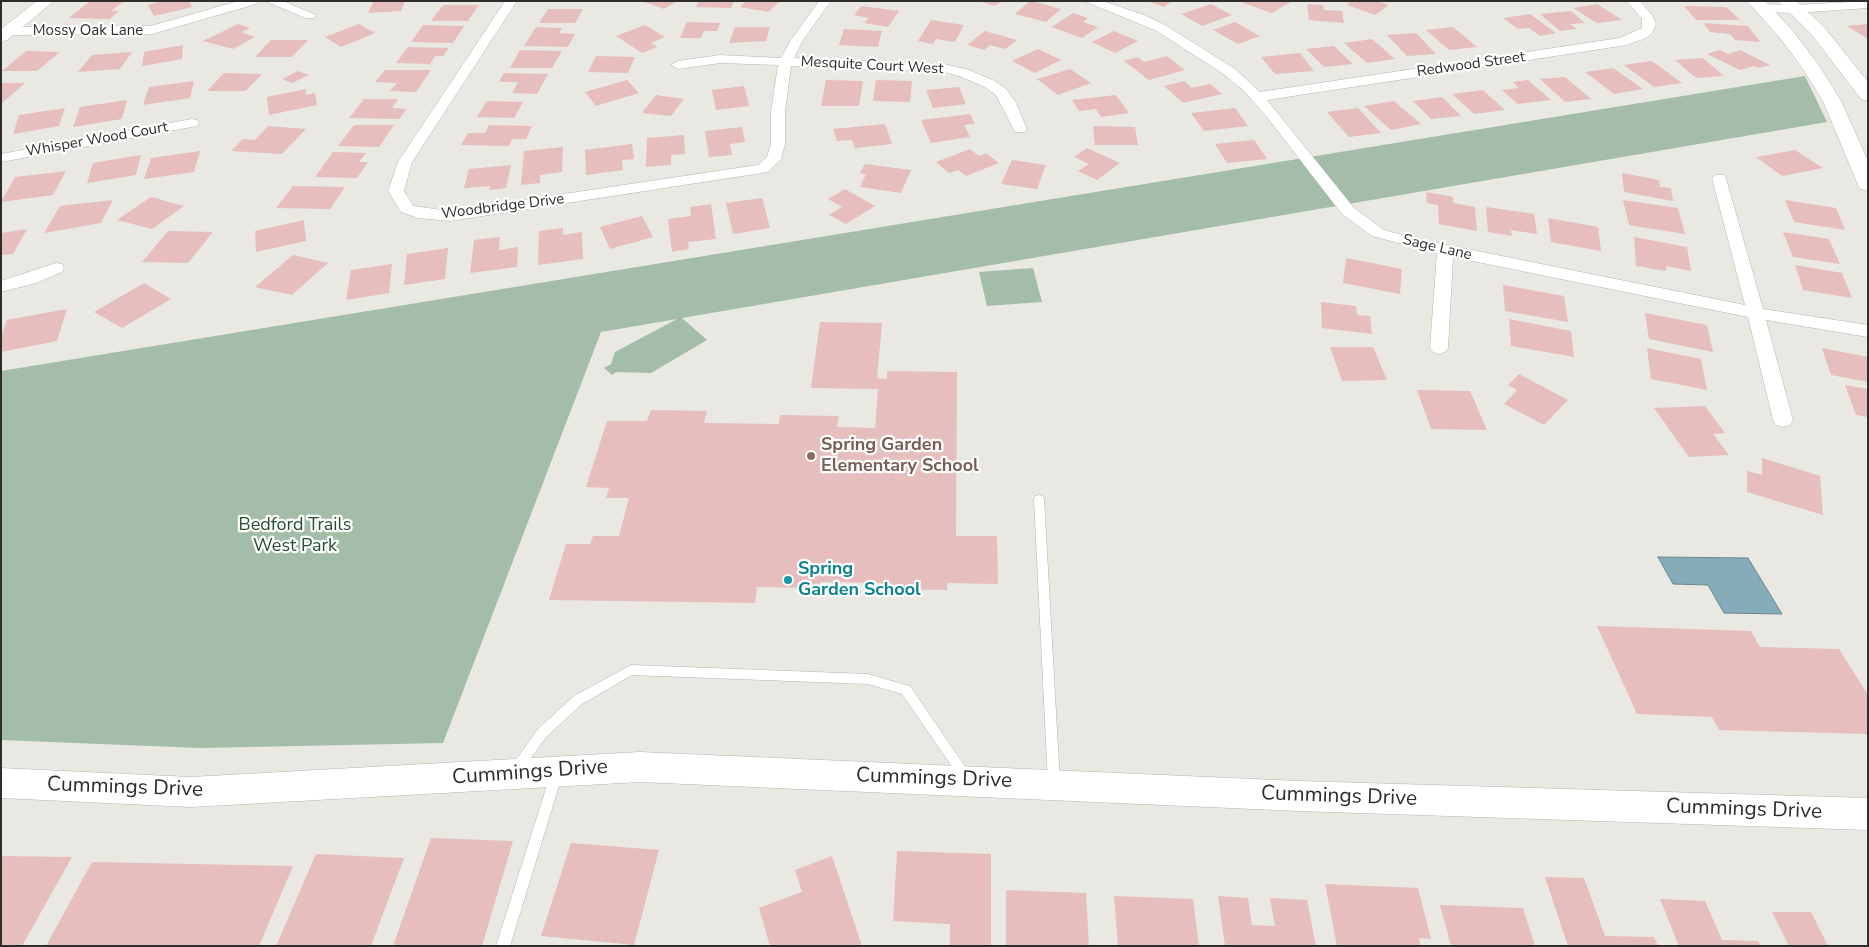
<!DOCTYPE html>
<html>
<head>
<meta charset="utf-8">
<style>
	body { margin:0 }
	#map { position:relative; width:1869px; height:947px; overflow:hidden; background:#e9e8e2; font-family:"Nunito Sans",sans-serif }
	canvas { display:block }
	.frame { position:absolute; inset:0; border:2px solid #2d2d2b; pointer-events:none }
</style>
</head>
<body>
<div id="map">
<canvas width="1869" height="947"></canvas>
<div class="frame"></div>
</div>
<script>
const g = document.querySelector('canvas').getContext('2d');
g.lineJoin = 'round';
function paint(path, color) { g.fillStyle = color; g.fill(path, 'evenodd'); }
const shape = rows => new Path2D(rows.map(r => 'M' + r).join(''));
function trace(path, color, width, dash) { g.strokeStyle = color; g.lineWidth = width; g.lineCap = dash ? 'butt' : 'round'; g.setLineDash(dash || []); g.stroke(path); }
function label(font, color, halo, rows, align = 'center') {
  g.font = font + ' "Nunito Sans",sans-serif'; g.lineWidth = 4.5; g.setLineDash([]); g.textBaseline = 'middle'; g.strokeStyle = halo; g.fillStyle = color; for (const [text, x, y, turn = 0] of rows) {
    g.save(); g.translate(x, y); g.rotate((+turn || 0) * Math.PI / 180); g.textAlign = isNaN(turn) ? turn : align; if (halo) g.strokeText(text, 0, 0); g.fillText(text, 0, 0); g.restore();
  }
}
paint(shape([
	[1805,76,1827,122,682,318,707,340,651,373,616,372,612,375,604,368,611,364,615,352,677,319,601,332,443,743,200,748,1,740,1,371],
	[1033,268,1042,302,987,306,979,272]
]), '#a3bda8');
const water = shape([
	[1658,557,1748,558,1782,614,1724,613,1708,585,1673,584,1658,557]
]);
paint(water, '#86acb9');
trace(water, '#6b868e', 1);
paint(shape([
	[90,1,124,1,111,11,119,11,110,19,69,18],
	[162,1,189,1,192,7,154,16,148,5],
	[374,1,405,1,401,11,368,13],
	[642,1,677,1,664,9],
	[699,1,734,1,731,8,696,7],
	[746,1,780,1,768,12,740,7],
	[980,1,1002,1,995,6],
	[1030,1,1032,1,1061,9,1046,22,1015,14],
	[1148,1,1172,1,1164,7],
	[1246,1,1292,1,1272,13,1243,3],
	[1352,1,1377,1,1389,5,1375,15,1347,5],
	[1211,4,1232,15,1202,26,1181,14],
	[1307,4,1323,5,1324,10,1342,11,1344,23,1309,20],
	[1597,4,1622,20,1597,23,1573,8],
	[443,5,479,5,468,21,431,21],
	[861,6,899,11,888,27,864,23,869,18,854,15],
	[1684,6,1726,7,1740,20,1696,20],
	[548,9,583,9,575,23,539,23],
	[1571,11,1585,23,1570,24,1577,29,1560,31,1540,14],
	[1073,13,1088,18,1083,22,1098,27,1082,38,1052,27],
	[1530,14,1556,33,1540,36,1529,28,1518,29,1503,18],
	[931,20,964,25,955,42,936,39,933,44,918,41],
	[687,22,720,23,717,31,704,31,701,38,680,38],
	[1235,22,1260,36,1238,44,1213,30],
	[1703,23,1748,26,1760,42,1735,40,1730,34,1710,32],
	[238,24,250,28,241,32,255,37,233,49,203,41],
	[359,24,375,33,341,47,325,37],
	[1868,24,1868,39,1847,26],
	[423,25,464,26,453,43,411,42],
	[645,25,665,37,651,43,657,47,642,53,616,36],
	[536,27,562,28,559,33,575,34,568,47,524,46],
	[735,27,770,27,766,41,729,43],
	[1453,27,1477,47,1449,50,1426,30],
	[844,29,882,31,878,47,839,45],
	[985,31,1017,40,1005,49,990,45,984,50,967,45],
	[1114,31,1138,41,1115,53,1092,42],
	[1416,33,1436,54,1407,56,1387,35],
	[1372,39,1395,59,1367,63,1344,43],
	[271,40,308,40,292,57,255,57],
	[183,45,182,59,142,66,144,52],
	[1334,46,1353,64,1324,67,1306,49],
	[408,47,449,48,443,56,435,56,430,64,396,63],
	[1038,49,1061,60,1035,73,1012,61],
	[520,50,562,51,552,68,510,68],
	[1720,50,1728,54,1740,50,1770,65,1759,68,1754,66,1740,70,1707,54],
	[26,51,60,52,37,71,2,71],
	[132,52,120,69,78,72,92,55],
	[1300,53,1314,71,1275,74,1261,57],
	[596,56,635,57,628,73,588,72],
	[1167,56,1185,70,1149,80,1124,61,1138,57,1144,62],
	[1703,58,1724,76,1696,78,1675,60],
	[1652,61,1682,83,1654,87,1624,65],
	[1613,68,1643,89,1614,94,1585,72],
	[1070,69,1091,83,1058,95,1037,79],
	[385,70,431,70,416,92,390,91,397,83,375,82],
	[298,71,309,75,292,83,282,79],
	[224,73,262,74,246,91,207,91],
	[504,73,548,74,537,94,512,93,518,82,499,82],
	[1565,77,1591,99,1565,102,1540,79],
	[627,80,639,93,596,106,585,92],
	[826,80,863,81,859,106,821,106],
	[876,80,912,81,910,102,873,101],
	[1528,80,1551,100,1518,104,1502,90,1519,88,1513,82],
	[194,81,190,98,143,105,149,87],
	[1184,81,1192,88,1210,84,1222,94,1183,103,1164,86],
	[1,83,25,83,1,104],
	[744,86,749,106,716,110,712,90],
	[959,87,966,104,933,108,926,90],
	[306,89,306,95,315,93,317,105,269,115,267,97],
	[1483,90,1505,110,1474,114,1452,94],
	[656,95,684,99,671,116,642,113],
	[1116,95,1129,113,1101,117,1096,109,1079,111,1072,100],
	[1442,97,1461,116,1431,119,1413,101],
	[364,99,398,99,392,108,407,109,399,119,349,118],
	[127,100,122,119,73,127,80,107],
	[487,101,523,102,514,118,477,117],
	[1394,101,1421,124,1391,130,1364,106],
	[65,108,59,126,13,134,19,115],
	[1235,108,1248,126,1204,131,1191,113],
	[1358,108,1381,133,1349,137,1327,112],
	[970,114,975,124,964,125,970,137,931,143,921,120],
	[885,124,892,144,855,148,852,140,837,141,833,129],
	[354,125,394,125,379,147,338,146],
	[489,125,532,126,526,139,512,139,509,146,461,145,468,133,485,133],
	[268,126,306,129,282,154,231,151,243,139,255,140],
	[1093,126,1135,127,1138,145,1095,145],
	[742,127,745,142,730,144,732,155,709,157,705,131],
	[684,135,685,154,671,155,671,165,646,167,647,138],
	[1254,140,1267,159,1227,163,1215,144],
	[632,144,634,159,622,160,623,170,586,175,585,150],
	[563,147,562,172,540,175,540,183,521,185,524,151],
	[1087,148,1120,163,1097,180,1078,171,1089,164,1074,157],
	[970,149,979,156,986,153,999,163,966,176,958,170,949,173,936,162],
	[1795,150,1823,168,1782,176,1756,157],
	[200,151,194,172,144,179,151,158],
	[333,152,366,153,359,162,368,162,357,178,315,177],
	[141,155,136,175,87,183,93,163],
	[1012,160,1046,165,1037,189,1001,184],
	[865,164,911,170,901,193,860,187,866,174,860,173],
	[511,165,506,188,489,190,490,186,464,188,469,169],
	[66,171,53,195,1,202,15,177],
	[1622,173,1659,180,1660,187,1671,188,1673,201,1624,192],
	[293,186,345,187,330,209,276,208],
	[845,189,875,206,846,224,829,215,842,207,828,199],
	[1426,192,1453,197,1453,203,1475,207,1477,231,1439,224,1438,205,1427,203],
	[151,197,184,206,152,229,117,220],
	[762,198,770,228,733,234,726,203],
	[113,200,101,223,44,233,60,206],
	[1623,200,1678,208,1685,234,1629,225],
	[1785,200,1836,208,1845,230,1794,222],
	[711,204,716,239,688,242,689,249,672,252,668,219,691,216,690,207],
	[1486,207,1534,214,1537,234,1511,230,1512,236,1488,232],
	[642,216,653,237,610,249,600,227],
	[1548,218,1598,227,1601,251,1551,242],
	[304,220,306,241,256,252,255,231],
	[563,228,563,235,582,232,583,259,538,265,539,231],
	[27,229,13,254,1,255,1,233],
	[168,231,213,232,188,263,142,262],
	[1783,232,1829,239,1840,264,1793,257],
	[500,237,499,250,518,247,517,267,470,273,474,240],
	[1634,237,1687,247,1691,271,1666,266,1666,271,1636,266],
	[448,248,445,279,404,285,407,254],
	[293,255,328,263,292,295,255,287],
	[1346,258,1402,269,1400,294,1343,283],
	[392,264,389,293,346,300,351,270],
	[1795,265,1842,273,1852,298,1803,290],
	[144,283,171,299,122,328,94,312],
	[1503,285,1564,296,1568,322,1505,311],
	[1321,302,1356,306,1357,315,1370,316,1372,334,1322,328],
	[67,309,57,341,1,352,1,337,7,320],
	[1645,313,1707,325,1713,352,1649,339],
	[1509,319,1571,331,1574,357,1511,346],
	[820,322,882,323,877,378,887,379,887,371,957,372,956,536,997,536,998,584,947,583,947,590,880,589,881,583,820,582,820,588,757,587,755,603,549,600,566,544,590,544,593,536,619,536,629,498,606,498,609,488,586,487,607,421,647,421,651,410,707,411,704,423,779,424,780,415,839,416,837,427,875,428,878,389,811,388],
	[1330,347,1373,347,1387,380,1342,381],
	[1647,348,1701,359,1707,390,1651,379],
	[1822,348,1868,357,1868,382,1831,375],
	[1519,374,1568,400,1544,425,1504,404,1517,390,1508,385],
	[1845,385,1868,389,1868,417,1856,415],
	[1417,390,1470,391,1487,430,1431,429],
	[1705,406,1725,433,1713,434,1729,455,1689,457,1654,408],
	[1762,458,1820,476,1823,515,1747,492,1747,471,1762,475],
	[1597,626,1751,631,1760,647,1839,649,1868,695,1868,734,1719,730,1712,717,1637,714],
	[431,838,513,841,482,946,393,946],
	[571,843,659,850,634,945,541,936],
	[897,851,991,854,991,946,950,946,950,924,893,921],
	[316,854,404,858,371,946,276,946],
	[1,856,72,857,22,946,1,946],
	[832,856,862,946,770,946,759,908,802,892,795,870],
	[92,862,293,866,259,946,46,946],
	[1545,877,1584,878,1605,936,1654,937,1658,946,1568,946],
	[1325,884,1418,888,1431,939,1419,938,1421,946,1337,946],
	[1006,890,1086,893,1089,946,1006,946],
	[1114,896,1193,899,1199,946,1118,946],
	[1218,896,1248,898,1252,925,1275,926,1270,898,1307,900,1316,946,1225,946],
	[1660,899,1705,901,1722,940,1758,941,1761,946,1679,946],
	[1440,905,1523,908,1535,946,1451,946],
	[1772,912,1811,912,1828,946,1789,946]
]), '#e6bebd');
const service = shape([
	[1039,495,1043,496,1044,499,1060,783,1058,787,1054,789,1050,787,1048,783,1034,499,1035,496,1039,495],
	[631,665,868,674,906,685,910,686,972,777,970,781,966,783,962,781,902,694,868,684,632,675,582,704,546,737,521,772,517,774,513,772,511,768,513,764,538,729,574,696,631,665],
	[556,770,560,772,562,776,510,946,496,946,550,776,552,772,556,770]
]);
const minor = shape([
	[238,1,258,1,256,4,152,34,10,35,4,31,10,27,151,26,238,1],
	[265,1,283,1,316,15,314,18,306,18,265,1],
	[505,1,517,1,412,162,404,191,413,206,450,211,758,165,767,157,771,144,771,112,778,65,720,63,678,69,671,65,678,61,720,55,781,58,791,40,819,1,831,1,803,40,794,58,944,64,969,70,995,81,1006,89,1015,101,1027,129,1025,132,1015,132,996,95,985,87,959,76,944,72,791,66,785,112,785,144,781,159,768,172,450,221,418,218,401,212,388,191,398,162,505,1],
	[1084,1,1103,1,1144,15,1165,25,1235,69,1260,92,1620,38,1642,28,1642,19,1627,1,1640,1,1652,15,1656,24,1652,33,1646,38,1627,45,1267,100,1354,208,1384,230,1422,240,1745,305,1712,178,1715,175,1725,175,1763,309,1868,325,1868,337,1766,320,1793,420,1790,425,1783,427,1776,425,1773,420,1748,317,1453,257,1448,348,1445,352,1439,354,1433,352,1430,348,1437,253,1372,236,1342,214,1267,117,1244,91,1225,75,1157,31,1084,1],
	[1868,1,1868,8,1795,13,1762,12,1756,8,1762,4,1795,5,1868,1],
	[192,119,197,120,199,123,197,126,1,162,1,154,192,119],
	[56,263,62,264,64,268,62,272,36,283,1,292,1,281,56,263]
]);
const tertiary = shape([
	[37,1,54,1,7,40,1,42,1,29,37,1],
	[640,752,1299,781,1868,798,1868,830,1299,811,640,782,191,807,1,798,1,768,191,777,640,752]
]);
const secondary = shape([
	[1747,1,1765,1,1792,30,1818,64,1841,101,1868,161,1868,191,1861,189,1858,185,1823,101,1801,66,1780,38,1747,1],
	[1778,1,1796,1,1824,27,1868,82,1868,101,1861,99,1812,35,1778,1]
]);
trace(service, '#b6b4ae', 1);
trace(minor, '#b6b4ae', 1);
trace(tertiary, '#b6b4ae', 1);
trace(secondary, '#b6b4ae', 1);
paint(service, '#fff');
paint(minor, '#fff');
paint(tertiary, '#fff');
paint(secondary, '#fff');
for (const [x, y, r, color] of [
	[811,456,5,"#8d6e63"],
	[788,580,5,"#0f9aa8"]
]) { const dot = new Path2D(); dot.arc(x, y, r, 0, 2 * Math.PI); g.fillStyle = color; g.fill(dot); trace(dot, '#fff', 2); }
label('15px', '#2d2d2b', '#fff', [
	["Mossy Oak Lane",88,31],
	["Redwood Street",1471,65,-8],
	["Mesquite Court West",872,66,3],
	["Whisper Wood Court",97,140,-10],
	["Woodbridge Drive",503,207,-7],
	["Sage Lane",1437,248,13]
]);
label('bold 18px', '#785e54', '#fff', [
	["Spring Garden",821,446],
	["Elementary School",821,467]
], 'left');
label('18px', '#224f2e', '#fff', [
	["Bedford Trails",295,526],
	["West Park",295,547]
]);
label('bold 18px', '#0d838f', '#fff', [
	["Spring",798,570],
	["Garden School",798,591]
], 'left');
label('21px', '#2d2d2b', '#fff', [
	["Cummings Drive",530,773,-4],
	["Cummings Drive",934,779,2],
	["Cummings Drive",125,788,2],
	["Cummings Drive",1339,797,2],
	["Cummings Drive",1744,810,2]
]);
</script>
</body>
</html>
